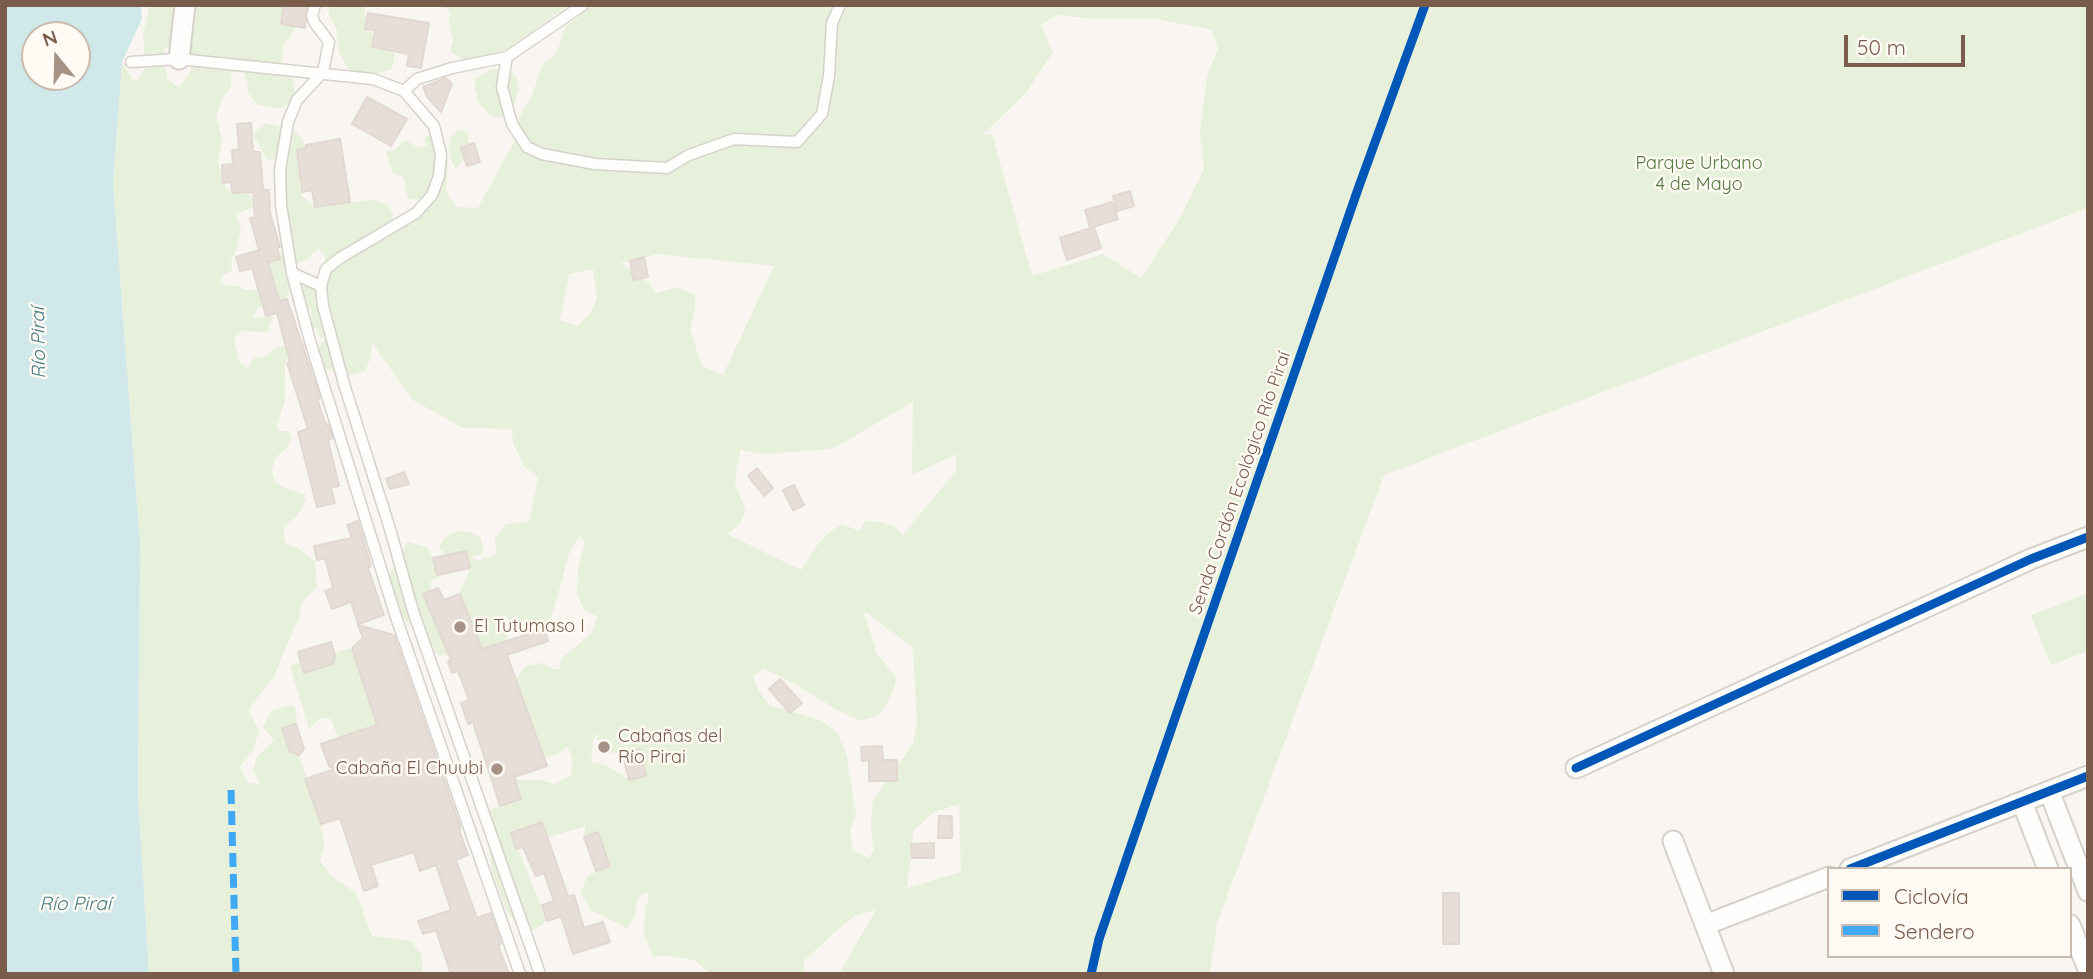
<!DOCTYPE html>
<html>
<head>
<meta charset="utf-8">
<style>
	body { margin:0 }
	#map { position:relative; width:2093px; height:979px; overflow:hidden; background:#f9f5f0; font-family:Quicksand,sans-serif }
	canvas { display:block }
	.frame { position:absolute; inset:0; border:7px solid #7a5c4d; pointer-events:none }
	.legend { position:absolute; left:1827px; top:867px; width:245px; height:91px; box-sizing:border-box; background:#fffaf3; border:2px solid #cabbb1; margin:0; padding:9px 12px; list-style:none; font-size:21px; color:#7a5c4d }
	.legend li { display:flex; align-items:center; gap:14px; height:35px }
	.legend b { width:35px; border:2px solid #cabbb1 }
	.north { position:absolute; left:21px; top:21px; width:70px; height:70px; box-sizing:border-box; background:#fffaf3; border:2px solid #cabbb1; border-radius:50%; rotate:341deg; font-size:19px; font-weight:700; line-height:28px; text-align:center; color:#7a5c4d }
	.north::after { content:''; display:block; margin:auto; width:24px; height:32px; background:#a69286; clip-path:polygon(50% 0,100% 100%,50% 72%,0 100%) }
	.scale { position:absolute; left:1844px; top:35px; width:121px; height:32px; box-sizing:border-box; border:4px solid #7a5c4d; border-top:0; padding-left:9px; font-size:21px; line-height:24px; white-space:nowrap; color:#7a5c4d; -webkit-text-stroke:5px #fffaf3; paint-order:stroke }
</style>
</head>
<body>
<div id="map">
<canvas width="2093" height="979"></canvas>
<div class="frame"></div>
<ul class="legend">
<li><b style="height:9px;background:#0057b8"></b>Ciclovía</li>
<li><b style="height:9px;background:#3fa9f5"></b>Sendero</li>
</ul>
<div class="north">N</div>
<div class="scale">50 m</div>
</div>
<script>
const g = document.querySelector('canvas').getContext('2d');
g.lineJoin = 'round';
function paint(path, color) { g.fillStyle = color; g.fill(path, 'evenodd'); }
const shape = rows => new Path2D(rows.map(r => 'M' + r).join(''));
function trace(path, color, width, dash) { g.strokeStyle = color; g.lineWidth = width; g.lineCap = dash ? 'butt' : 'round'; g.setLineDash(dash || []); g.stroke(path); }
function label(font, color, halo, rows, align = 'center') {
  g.font = font + ' Quicksand,sans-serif'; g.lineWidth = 5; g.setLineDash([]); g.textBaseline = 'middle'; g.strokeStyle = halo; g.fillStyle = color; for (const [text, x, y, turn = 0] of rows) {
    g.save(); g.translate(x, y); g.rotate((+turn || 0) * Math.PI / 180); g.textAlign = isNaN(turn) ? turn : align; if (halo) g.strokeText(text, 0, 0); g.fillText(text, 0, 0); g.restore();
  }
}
paint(shape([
	[150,5,284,5,281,24,297,26,283,46,282,61,275,70,291,73,297,101,279,108,258,105,248,92,244,69,230,74,231,87,222,99,216,117,222,141,218,161,223,183,230,193,247,192,253,200,254,207,236,214,241,229,236,252,231,260,232,271,223,275,220,281,224,285,237,286,245,290,259,290,275,285,268,262,280,259,278,254,285,251,279,161,267,159,253,135,265,123,296,131,306,145,299,184,303,197,315,207,372,200,386,204,393,212,392,223,425,210,427,200,408,199,404,178,393,173,386,152,394,150,405,140,419,148,427,146,424,138,431,134,437,134,448,160,446,189,449,196,457,207,478,208,518,135,519,117,531,98,543,64,556,54,567,25,594,5,2088,5,2088,208,1384,475,1217,923,1210,974,839,974,876,910,856,915,836,931,804,961,804,974,711,974,694,960,663,955,653,957,643,931,649,891,638,898,635,916,627,928,591,910,581,893,587,876,610,866,598,833,584,837,586,826,547,838,541,822,511,833,547,921,532,931,520,927,514,922,505,907,492,872,489,848,482,827,492,809,521,799,514,777,519,780,539,780,555,784,571,775,572,757,567,746,560,753,544,758,516,679,526,666,543,663,552,669,559,669,561,659,592,633,597,617,584,609,577,594,578,568,585,542,580,536,569,553,550,623,541,629,518,634,503,612,508,641,482,649,460,594,470,568,466,551,446,555,439,547,444,538,459,531,470,532,481,538,483,547,482,554,472,556,477,561,497,554,495,538,506,524,529,522,538,478,524,466,513,443,512,429,463,428,413,400,372,343,370,359,365,371,345,376,320,366,318,350,326,337,320,338,318,330,310,325,312,310,303,301,303,287,311,274,325,279,325,256,318,248,306,260,292,267,291,286,286,299,257,308,253,318,272,316,268,332,242,331,234,339,239,361,248,369,254,356,264,358,274,349,283,346,291,350,285,362,285,400,277,426,279,431,288,431,292,438,288,447,275,458,272,470,275,482,287,489,304,494,306,500,301,509,295,518,284,527,284,536,286,544,298,548,315,562,317,587,302,602,299,617,273,678,248,710,259,731,252,752,239,767,248,782,260,784,253,769,257,757,274,741,263,727,272,710,292,705,296,710,299,755,321,824,324,845,320,860,330,875,356,893,372,936,411,941,421,953,423,974,149,974,138,796,140,544,113,183,122,62,133,80,138,79,146,66,143,37],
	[1056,15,1097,19,1156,19,1212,30,1218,48,1207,76,1200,130,1204,169,1179,220,1141,278,1103,254,1032,276,992,134,982,135,1025,94,1053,52,1041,25],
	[176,44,191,70,179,88,167,79,164,57,165,48],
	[658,254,774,266,723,375,702,366,690,330,695,308,695,295,678,287,656,293,649,283,621,263],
	[593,269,597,299,590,313,578,326,560,320,569,274],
	[913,402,912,475,956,454,956,471,903,535,896,528,881,522,865,521,859,531,842,524,830,532,818,544,801,570,727,534,740,524,746,510,735,485,740,450,763,454,832,449],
	[866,612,913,648,917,723,913,744,873,800,871,824,874,851,868,858,853,850,850,830,856,815,847,756,837,732,820,720,769,705,758,690,753,677,763,668,795,684,839,711,861,721,879,715,891,697,897,678,877,654,864,613],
	[597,732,598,747,608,754,639,749,646,776,629,780,606,765,591,762,593,741],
	[959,804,961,872,907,888,914,830,934,812],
	[329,5,365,5,364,13,371,31,395,54,392,69,374,74,350,71,339,53,337,30,329,16],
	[441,5,569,5,504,51,466,62,450,51,453,40,449,23,450,11],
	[492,69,512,72,517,79,519,89,513,108,503,117,493,117,480,105,475,91,475,79],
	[459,129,468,133,469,145,465,158,456,169,450,158,449,147,450,137],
	[407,542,427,547,433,558,438,578,431,580,431,591,450,656,438,655,417,625,406,622,397,605,387,575,398,564],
	[2088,593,2088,651,2051,665,2031,615],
	[352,648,377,725,338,738,331,719,320,718,309,729,290,666,301,662,305,673,333,664,334,653]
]), '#e7f0db');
paint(shape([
	[5,5,141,5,142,19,122,62,113,183,140,544,138,796,149,974,5,974],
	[35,35,77,35,77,77,35,77]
]), '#d0e8ea');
const building = shape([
	[284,5,307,5,305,28,281,24,284,5],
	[368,13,429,23,421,68,407,66,409,54,372,47,375,30,365,29,368,13],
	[446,78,452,84,441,112,427,97,423,87,446,78],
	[367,97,407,119,391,146,352,124,367,97],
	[251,123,253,152,260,152,263,190,269,190,270,213,280,247,277,248,280,259,268,262,279,301,287,299,320,398,317,399,326,425,328,424,333,438,328,440,339,486,331,488,335,503,317,507,298,432,308,429,287,363,290,362,277,313,266,316,252,268,240,271,236,257,259,250,250,218,255,217,253,192,232,193,231,182,223,183,222,165,233,164,232,150,239,149,237,124,251,123],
	[340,139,350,202,315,207,312,190,302,192,297,150,306,148,306,145,340,139],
	[474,143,480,162,467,166,461,148,474,143],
	[1130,191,1134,206,1117,211,1113,196,1130,191],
	[1112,202,1118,219,1090,228,1085,210,1112,202],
	[1094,227,1101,248,1067,260,1060,238,1094,227],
	[644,257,648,277,633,280,630,261,644,257],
	[757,468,773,488,764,496,748,476,757,468],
	[404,472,409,484,390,489,386,479,404,472],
	[794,485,804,505,793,510,783,490,794,485],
	[358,521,371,566,368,568,384,615,358,624,351,602,332,609,325,591,333,588,325,558,317,560,314,546,352,538,347,525,358,521],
	[466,551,470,568,437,575,433,558,466,551],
	[438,588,444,600,460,594,482,649,544,629,548,641,507,655,547,766,514,777,521,799,500,806,473,722,468,724,461,703,469,700,458,671,452,673,448,661,451,660,423,594,438,588],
	[358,625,394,635,460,826,460,832,468,855,456,860,477,918,491,913,501,944,498,945,509,974,451,974,436,930,423,934,418,921,451,910,436,865,420,871,414,852,371,865,378,886,364,891,340,818,321,824,305,779,336,769,329,766,321,744,377,725,352,648,363,638,358,625],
	[331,642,335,656,333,664,304,673,298,652,331,642],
	[780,679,802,703,790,713,769,689,780,679],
	[296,724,304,749,299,755,290,752,282,728,296,724],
	[882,746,883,760,897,760,897,781,869,781,869,760,862,761,861,747,882,746],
	[640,749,646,776,629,780,622,753,640,749],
	[939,816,952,816,952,838,938,838,939,816],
	[542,822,568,896,574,895,584,928,603,922,610,942,573,954,561,916,547,921,542,905,554,901,544,873,536,876,523,847,516,849,511,833,542,822],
	[598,832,610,866,596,871,584,837,598,832],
	[934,843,934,858,912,858,911,844,934,843],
	[1443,893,1459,893,1459,944,1443,944,1443,893]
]);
paint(building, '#e6ded7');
trace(building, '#e2d8d2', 2);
const service = shape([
	[315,5,312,15,314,22,329,42,323,72,297,100,288,122,280,170,281,205,292,273,310,341,396,617,520,974],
	[507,57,502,87,512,124,527,147,542,154,595,164,667,168,689,155,734,139,797,142,822,114,829,76,832,23,840,5],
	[131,62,179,59,373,79,404,91,434,126,441,154,439,176,432,195,416,213,340,258,326,269,321,286,323,306,344,384,390,529,413,611,540,974],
	[404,91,417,79,452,68,507,57,583,5],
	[292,273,321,286]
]);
const minor = shape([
	[179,59,185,5],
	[1576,768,2031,559,2088,537],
	[2049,791,2088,891],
	[2022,802,2048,869],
	[1673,841,1724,974],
	[1850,869,2088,776],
	[1705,925,1829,877],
	[2070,925,2088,969]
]);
trace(service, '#d7d1cb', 13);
trace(minor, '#d7d1cb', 23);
trace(service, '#fefefd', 10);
trace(minor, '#fefefd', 19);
trace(shape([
	[231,790,236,974]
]), '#3fa9f5', 7, [14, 7]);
trace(shape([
	[1576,768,2031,559,2088,537],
	[1850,869,2088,776],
	[1091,974,1099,939,1146,802,1358,189,1425,5]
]), '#0057b8', 9);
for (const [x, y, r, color] of [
	[460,627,7,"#a69286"],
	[604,747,7,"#a69286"],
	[497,769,7,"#a69286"]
]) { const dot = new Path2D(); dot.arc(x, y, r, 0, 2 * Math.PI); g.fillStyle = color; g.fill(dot); trace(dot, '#fffaf3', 2.5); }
label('18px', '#537a41', '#fffaf3', [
	["Parque Urbano",1699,164],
	["4 de Mayo",1699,185]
]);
label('18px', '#7a5c4d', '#fffaf3', [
	["Senda Cordón Ecológico Río Piraí",1240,483,-71]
]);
label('18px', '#7a5c4d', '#fffaf3', [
	["El Tutumaso I",474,627],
	["Cabañas del",618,737],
	["Río Pirai",618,758],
	["Cabaña El Chuubi",483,769,"right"]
], 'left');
label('italic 19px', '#437c86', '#fffaf3', [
	["Río Piraí",39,343,-91],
	["Río Piraí",75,904]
]);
</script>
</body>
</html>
